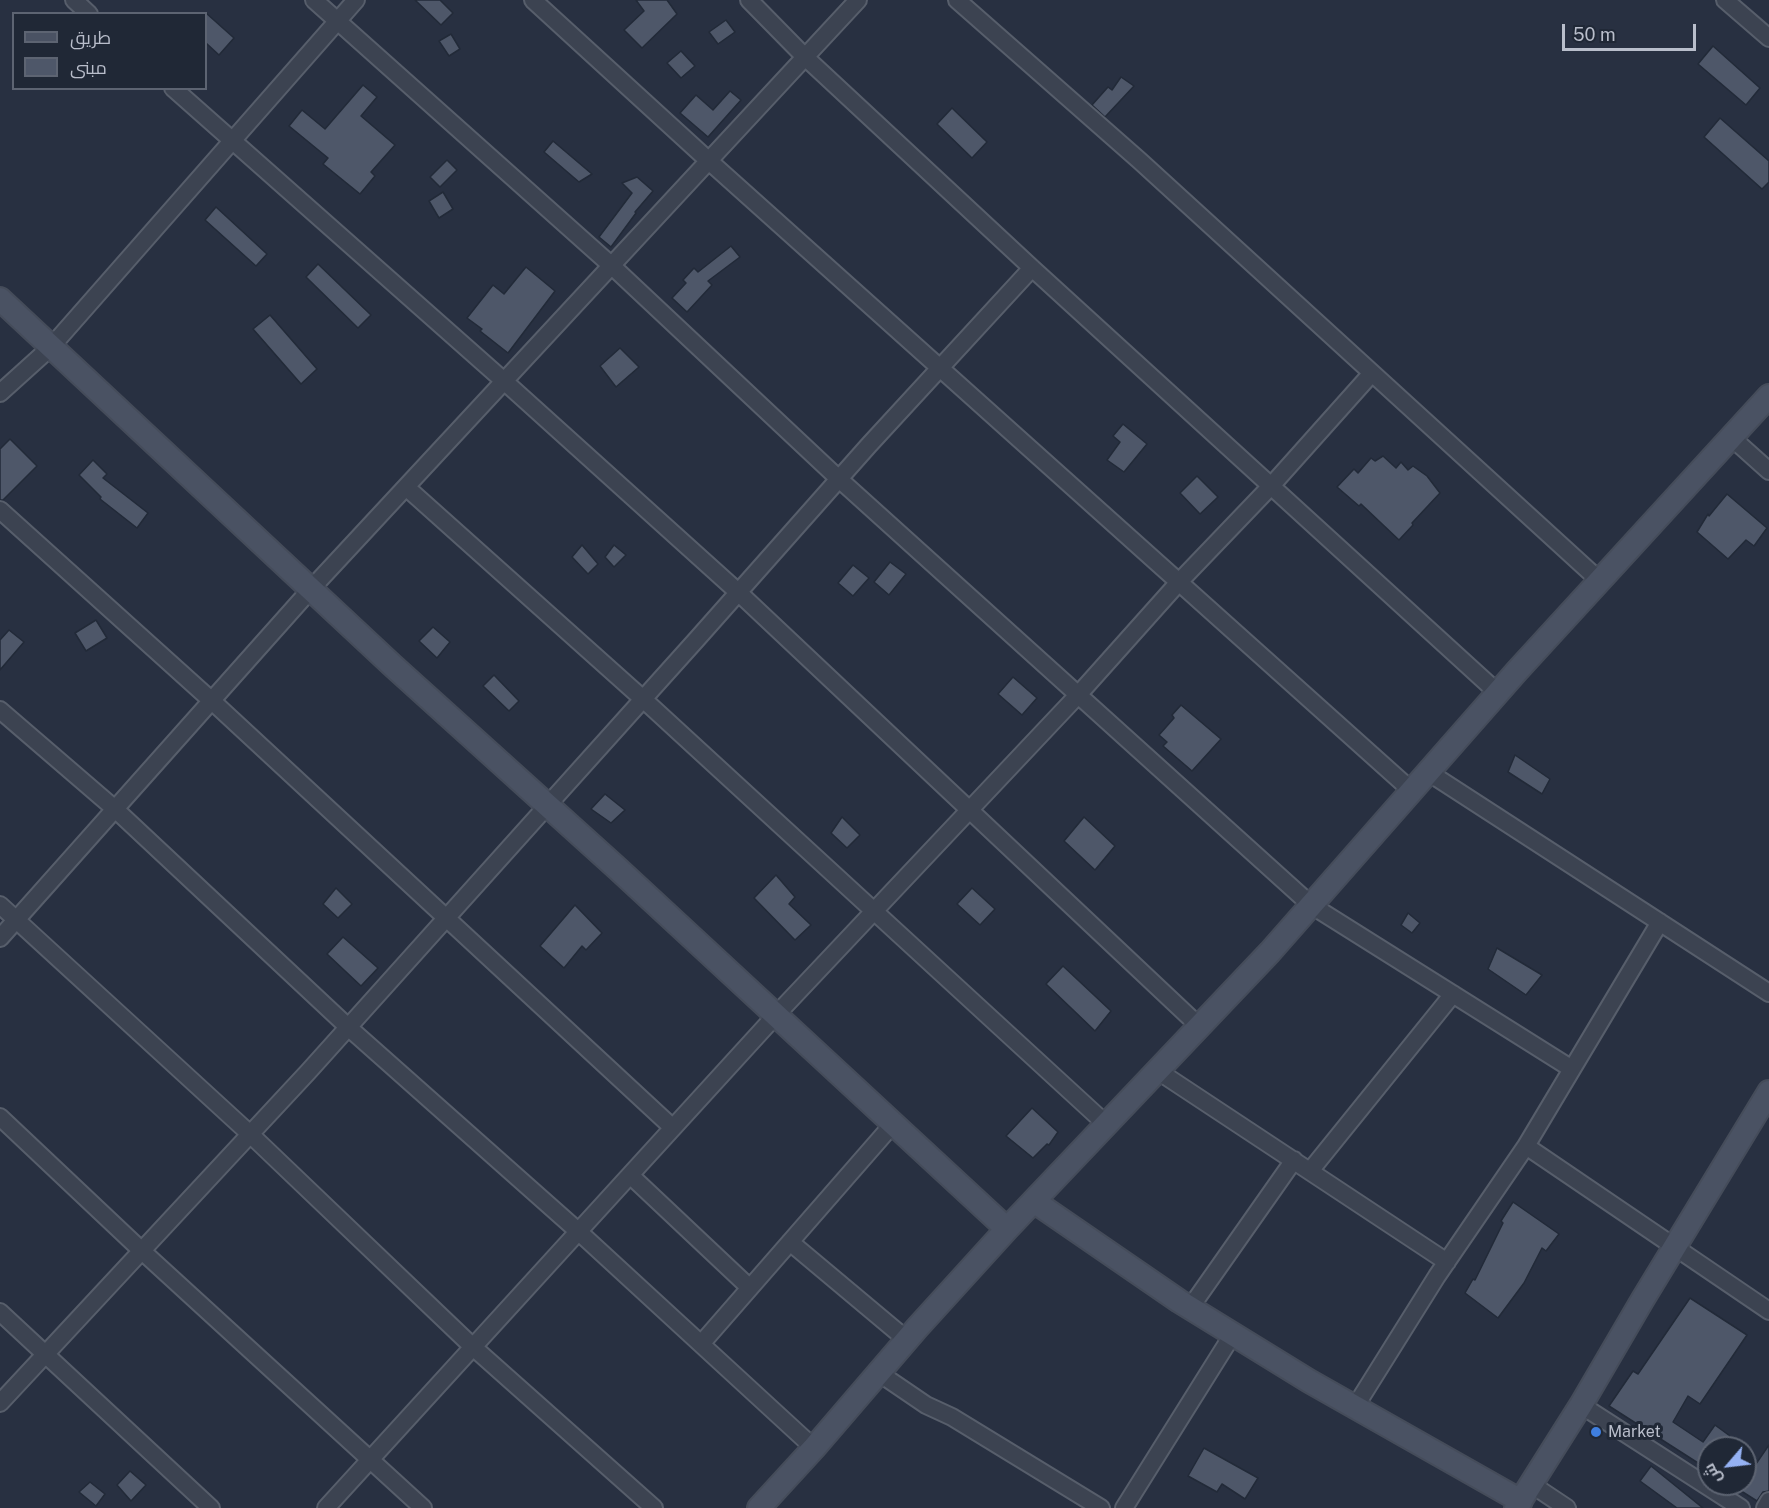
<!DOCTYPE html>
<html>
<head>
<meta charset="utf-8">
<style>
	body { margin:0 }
	#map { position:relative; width:1769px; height:1508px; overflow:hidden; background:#283041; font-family:"Public Sans",Cairo,sans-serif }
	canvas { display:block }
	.legend { position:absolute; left:12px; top:12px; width:195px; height:78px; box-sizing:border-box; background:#202836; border:2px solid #5d6472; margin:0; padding:8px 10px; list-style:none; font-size:18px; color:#b9becb }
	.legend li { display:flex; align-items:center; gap:12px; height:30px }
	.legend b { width:30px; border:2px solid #5d6472 }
	.north { position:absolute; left:1697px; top:1436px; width:60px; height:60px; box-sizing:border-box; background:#202836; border:2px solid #5d6472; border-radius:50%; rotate:242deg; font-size:16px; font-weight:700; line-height:24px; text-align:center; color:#b9becb }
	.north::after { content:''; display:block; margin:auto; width:21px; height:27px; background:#95b2f4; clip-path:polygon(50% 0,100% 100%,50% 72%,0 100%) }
	.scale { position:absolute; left:1562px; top:24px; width:134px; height:27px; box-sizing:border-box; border:3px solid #b9becb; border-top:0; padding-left:8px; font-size:18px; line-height:21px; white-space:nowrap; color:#b9becb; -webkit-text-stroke:4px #202836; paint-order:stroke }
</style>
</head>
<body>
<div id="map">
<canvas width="1769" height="1508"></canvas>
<ul class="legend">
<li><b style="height:8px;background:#4a5263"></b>طريق</li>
<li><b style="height:16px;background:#4e5769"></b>مبنى</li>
</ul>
<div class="north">ش</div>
<div class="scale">50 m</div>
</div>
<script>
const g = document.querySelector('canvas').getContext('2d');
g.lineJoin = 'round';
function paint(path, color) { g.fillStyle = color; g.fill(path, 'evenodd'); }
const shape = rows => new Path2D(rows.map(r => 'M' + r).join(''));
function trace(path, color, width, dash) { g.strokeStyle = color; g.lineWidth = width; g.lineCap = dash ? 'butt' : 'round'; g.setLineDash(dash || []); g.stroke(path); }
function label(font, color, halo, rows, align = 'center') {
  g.font = font + ' "Public Sans",sans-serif'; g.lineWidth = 6; g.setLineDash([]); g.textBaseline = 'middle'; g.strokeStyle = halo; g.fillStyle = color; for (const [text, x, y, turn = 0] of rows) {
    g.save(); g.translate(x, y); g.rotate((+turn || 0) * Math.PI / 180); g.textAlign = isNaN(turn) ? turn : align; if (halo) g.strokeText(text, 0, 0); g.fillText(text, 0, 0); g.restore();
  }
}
const building = shape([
	[415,0,440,0,453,13,441,25,415,0],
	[636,0,667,0,677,14,642,48,624,30,644,11,636,0],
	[206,13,234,38,219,55,206,43,206,13],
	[726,20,735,32,718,44,709,32,726,20],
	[451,34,460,49,449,56,439,41,451,34],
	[1713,46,1760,88,1746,105,1698,64,1713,46],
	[681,51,695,66,681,78,667,63,681,51],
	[1121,77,1134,86,1105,117,1092,105,1108,87,1112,90,1121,77],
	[363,85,377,97,361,116,395,145,371,172,375,176,360,194,323,164,328,158,289,126,302,110,325,129,363,85],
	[730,91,741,100,708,137,680,113,696,95,713,110,730,91],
	[952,108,987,142,972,158,937,124,952,108],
	[1720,118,1769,161,1769,182,1762,189,1704,137,1720,118],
	[553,141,592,174,579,182,544,152,553,141],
	[447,160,457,170,440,187,430,177,447,160],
	[637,177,653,191,635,212,636,213,611,247,599,237,632,193,622,183,637,177],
	[443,192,453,209,439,218,429,201,443,192],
	[216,207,267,254,256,266,205,220,216,207],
	[731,246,740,257,708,281,712,285,687,312,672,298,686,283,683,280,694,268,698,272,731,246],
	[318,264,371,315,358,328,306,277,318,264],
	[526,267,555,291,508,353,480,331,482,329,467,318,493,285,504,294,526,267],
	[270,315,317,369,301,384,253,329,270,315],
	[620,348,639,367,616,387,600,366,620,348],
	[1123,424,1147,444,1124,472,1107,460,1120,442,1113,436,1123,424],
	[10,439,37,466,3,500,0,500,0,449,10,439],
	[1383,456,1396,468,1401,462,1408,470,1413,466,1427,476,1440,493,1412,523,1413,525,1399,540,1361,504,1359,506,1337,487,1354,469,1358,473,1371,458,1375,461,1383,456],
	[93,460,107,474,103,478,148,513,137,528,100,499,101,497,79,475,93,460],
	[1197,476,1218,497,1200,514,1180,493,1197,476],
	[1727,494,1767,528,1754,546,1746,540,1728,559,1697,532,1708,514,1709,516,1727,494],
	[582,545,598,564,588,574,572,557,582,545],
	[614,545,626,555,614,567,605,557,614,545],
	[890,562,906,574,889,595,874,582,890,562],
	[853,565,869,578,853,596,838,583,853,565],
	[96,620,107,638,86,651,75,633,96,620],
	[433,627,450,642,437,658,419,641,433,627],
	[9,630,24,642,0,670,0,640,9,630],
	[494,675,519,701,509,711,483,686,494,675],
	[1013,677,1037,698,1022,715,998,694,1013,677],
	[1181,705,1221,739,1192,771,1163,746,1167,742,1159,735,1174,718,1172,715,1181,705],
	[1515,755,1550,779,1542,794,1508,772,1515,755],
	[605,794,625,810,611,823,591,809,605,794],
	[842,817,860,835,847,848,831,833,842,817],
	[1084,817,1115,846,1095,870,1064,841,1084,817],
	[776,875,795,897,789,904,811,925,795,940,754,898,776,875],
	[336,888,352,904,338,918,323,904,336,888],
	[972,888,995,909,980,925,957,904,972,888],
	[575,905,602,933,586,950,582,946,564,968,540,946,575,905],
	[1408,913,1420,923,1412,933,1401,925,1408,913],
	[343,937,378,968,361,986,327,954,343,937],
	[1497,948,1542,975,1526,995,1488,969,1497,948],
	[1063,966,1111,1011,1095,1031,1046,984,1063,966],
	[1032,1108,1058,1132,1049,1145,1047,1144,1033,1158,1006,1136,1032,1108],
	[1513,1202,1559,1234,1546,1251,1542,1248,1524,1283,1498,1318,1465,1293,1473,1279,1475,1280,1503,1223,1501,1221,1513,1202],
	[1690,1298,1747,1335,1700,1404,1688,1396,1673,1422,1703,1442,1715,1425,1730,1436,1722,1448,1709,1448,1709,1470,1609,1406,1633,1371,1638,1374,1690,1298],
	[1769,1445,1769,1491,1763,1492,1757,1501,1738,1489,1742,1484,1745,1484,1745,1480,1769,1445],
	[1204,1448,1258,1478,1245,1499,1222,1484,1217,1492,1188,1476,1204,1448],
	[1651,1466,1703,1508,1677,1508,1640,1481,1651,1466],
	[130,1471,146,1485,131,1501,117,1485,130,1471],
	[90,1482,105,1494,96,1506,79,1492,90,1482]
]);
paint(building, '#4e5769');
trace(building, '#222a38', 1.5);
const street = shape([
	[74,0,89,14],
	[314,0,612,266,839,479,1311,905,1572,1069],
	[533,0,709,161,1412,791],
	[749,0,805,57,1032,268,1498,693],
	[957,0,1140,161,1600,581],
	[1725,0,1769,38],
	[173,88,504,381,738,592,1200,1027],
	[0,393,51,347,356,0],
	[1731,437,1769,471],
	[406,487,643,699,1107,1125],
	[0,510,212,701,673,1128],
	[0,710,115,809,348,1027,579,1232,814,1448],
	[1428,772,1769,993],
	[0,905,250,1134,473,1347,654,1508],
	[0,938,311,589,858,0],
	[1158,1071,1447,1262],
	[0,1117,142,1251,423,1508],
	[1526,1146,1769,1311],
	[1310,1171,1453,994],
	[630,1175,750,1288],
	[790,1242,907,1340],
	[1190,1308,1294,1160],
	[0,1312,211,1508],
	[701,1344,893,1124],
	[879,1373,926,1405,952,1417,1101,1508],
	[0,1403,308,1072,697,639,869,445,1032,268],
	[1581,1405,1741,1508],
	[1355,1407,1437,1276,1526,1146,1660,922],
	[1531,1484,1567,1508],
	[326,1508,776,1015,1078,695,1179,582,1271,486,1372,373],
	[1124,1508,1233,1334],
	[1765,1508,1769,1501]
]);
const secondary = shape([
	[0,299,392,665,618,869,1007,1229],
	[1035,1202,1179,1301,1309,1381,1521,1501],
	[759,1508,814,1448,917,1328,1007,1229,1270,952,1517,671,1769,396],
	[1516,1508,1581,1405,1643,1299,1769,1092]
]);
trace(street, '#575e6b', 20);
trace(secondary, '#454c5a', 26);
trace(street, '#3c4351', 16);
trace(secondary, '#4a5263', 22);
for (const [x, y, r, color] of [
	[1596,1432,6,"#3f7fe0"]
]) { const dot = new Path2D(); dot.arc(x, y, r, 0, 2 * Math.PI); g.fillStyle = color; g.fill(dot); trace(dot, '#202836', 2); }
label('16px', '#b9becb', '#202836', [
	["Market",1608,1432]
], 'left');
</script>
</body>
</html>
